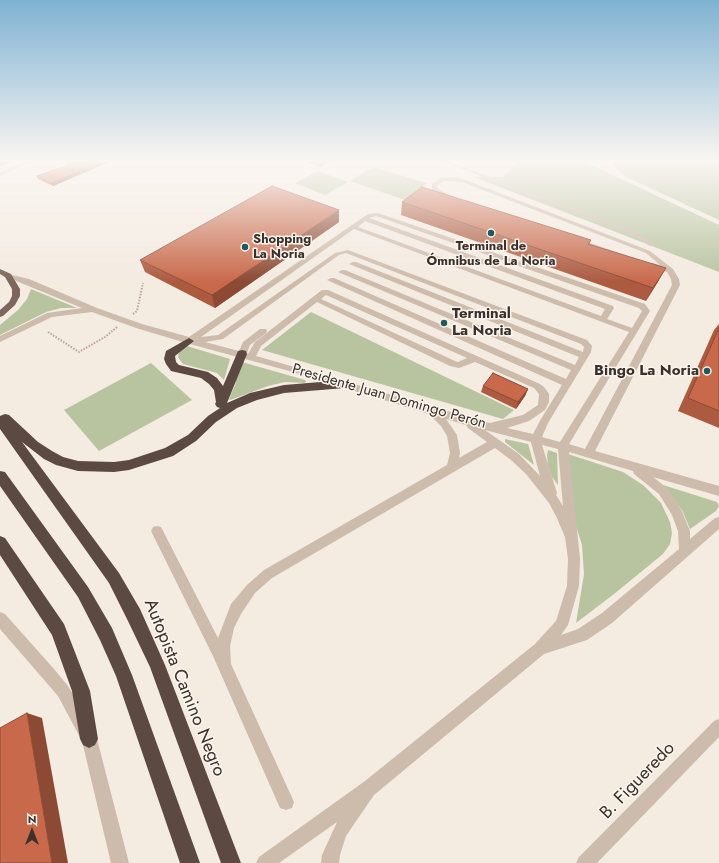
<!DOCTYPE html>
<html>
<head>
<meta charset="utf-8">
<style>
	body { margin:0 }
	#map { position:relative; width:719px; height:863px; overflow:hidden; background:#f4ebe1; font-family:Jost,sans-serif }
	canvas { display:block }
	.north { position:absolute; left:12px; top:811px; width:40px; height:40px; -webkit-text-stroke:3px #fbf5ee; paint-order:stroke; rotate:0deg; font-size:11px; font-weight:700; line-height:16px; text-align:center; color:#3b302b }
	.north::after { content:''; display:block; margin:auto; width:14px; height:18px; background:#3b302b; clip-path:polygon(50% 0,100% 100%,50% 72%,0 100%) }
</style>
</head>
<body>
<div id="map">
<canvas width="719" height="863"></canvas>
<div class="north">N</div>
</div>
<script>
const g = document.querySelector('canvas').getContext('2d');
g.lineJoin = 'round';
function paint(path, color) { g.fillStyle = color; g.fill(path, 'evenodd'); }
const shape = rows => new Path2D(rows.map(r => 'M' + r).join(''));
function trace(path, color, width, dash) { g.strokeStyle = color; g.lineWidth = width; g.lineCap = dash ? 'butt' : 'round'; g.setLineDash(dash || []); g.stroke(path); }
function label(font, color, halo, rows, align = 'center') {
  g.font = font + ' Jost,sans-serif'; g.lineWidth = 3; g.setLineDash([]); g.textBaseline = 'middle'; g.strokeStyle = halo; g.fillStyle = color; for (const [text, x, y, turn = 0] of rows) {
    g.save(); g.translate(x, y); g.rotate((+turn || 0) * Math.PI / 180); g.textAlign = isNaN(turn) ? turn : align; if (halo) g.strokeText(text, 0, 0); g.fillText(text, 0, 0); g.restore();
  }
}
paint(shape([
	[519,161,583,161,719,225,719,272,474,177,503,177],
	[618,161,719,161,719,220,626,177,612,164],
	[373,167,427,183,405,200,350,181],
	[318,171,348,182,325,195,295,183],
	[31,289,77,308,61,308,46,312,0,335,0,325,18,310,27,299],
	[311,312,514,410,503,419,262,350],
	[187,346,230,359,224,380,217,373,183,364,180,360,178,357,179,353],
	[242,362,305,380,306,381,305,383,285,382,268,386,230,400,229,399,235,385,239,366],
	[151,363,192,400,99,451,64,410],
	[505,439,528,444,534,465,505,442],
	[548,450,557,453,558,485,552,477,548,466,547,455],
	[568,454,623,472,643,485,661,503,670,522,672,533,670,544,663,554,614,594,576,623,584,574,582,545,575,523],
	[663,485,717,502,719,506,716,511,690,529,682,510]
]), '#b8c4a0');
trace(shape([
	[133,314,137,311,143,283],
	[48,332,79,352,105,337,117,327]
]), '#b9a596', 2, [1.5, 1.5]);
paint(shape([
	[26,161,34,161,0,176,0,172,26,161],
	[440,161,448,161,637,232,655,245,650,246,633,234,440,161],
	[456,177,466,180,650,251,673,269,679,279,680,285,595,451,719,486,719,496,653,477,667,488,681,509,690,531,690,539,715,518,719,517,719,529,612,623,587,640,544,654,374,795,346,836,340,855,339,863,321,863,322,855,337,822,279,863,256,863,259,857,365,781,535,644,556,621,567,586,568,559,565,537,556,516,549,503,526,474,511,460,495,448,272,578,255,593,241,614,234,628,230,646,231,664,294,802,292,808,286,810,280,808,213,656,151,531,153,527,157,526,161,527,218,638,231,604,247,585,264,570,447,465,450,453,447,436,441,426,429,414,293,372,186,343,136,328,92,312,52,317,0,342,0,336,47,313,82,308,4,276,8,274,29,279,97,308,142,324,189,337,368,214,378,213,645,304,650,311,569,444,585,449,672,285,671,279,667,272,650,267,649,265,653,263,660,265,646,253,462,182,444,181,437,186,438,189,452,196,452,198,448,198,432,190,432,184,441,178,456,177],
	[376,216,639,308,642,311,632,328,607,319,614,308,613,306,369,218,376,216],
	[365,221,605,309,601,316,358,227,365,221],
	[354,229,629,332,560,442,542,437,548,423,591,352,592,346,587,340,348,250,335,253,218,335,201,337,354,229],
	[346,253,581,344,584,347,583,352,356,262,353,262,349,264,579,357,575,365,345,270,342,270,338,272,571,370,566,379,334,278,331,278,327,280,562,385,541,419,533,434,507,428,529,421,545,410,549,402,549,394,544,387,540,384,328,290,322,290,255,342,248,354,247,353,250,345,266,333,267,331,266,329,260,329,243,342,239,351,205,342,223,339,339,255,346,253],
	[326,295,467,358,458,362,455,361,321,299,326,295],
	[317,302,450,366,459,368,475,362,534,388,539,394,538,405,523,415,490,423,256,356,261,346,317,302],
	[446,419,466,425,468,428,487,442,459,458,460,453,457,435,446,419],
	[485,430,531,442,540,476,519,454,485,430],
	[542,445,558,449,563,506,556,495,557,493,542,445],
	[569,452,633,471,634,474,659,494,672,515,678,531,679,549,602,613,578,629,561,635,568,625,579,586,580,559,569,452],
	[575,239,579,239,628,256,624,258,621,258,575,241,575,239],
	[0,612,5,614,54,669,68,686,79,704,97,739,129,863,111,863,82,741,58,696,0,629,0,612],
	[719,719,719,737,597,863,576,863,579,857,714,721,719,719]
]), '#cdbbac');
paint(shape([
	[0,269,11,274,20,289,20,296,15,305,3,316,0,317,0,310,9,302,12,296,12,289,5,277,0,274,0,269]
]), '#7d675c');
paint(shape([
	[189,338,194,341,175,356,176,362,179,365,208,372,217,378,223,386,238,351,242,350,246,351,247,354,227,403,250,393,284,385,345,380,349,381,351,384,349,387,345,388,284,393,257,400,237,408,216,422,196,441,173,456,129,470,114,472,78,471,56,465,44,459,22,442,119,573,140,609,165,665,241,863,221,863,150,667,128,621,109,583,0,429,0,416,5,414,9,415,38,442,52,451,63,457,78,461,114,462,129,460,165,448,188,435,208,416,220,408,217,407,215,404,216,402,214,390,209,384,201,378,171,371,166,364,164,359,166,351,189,338],
	[0,471,5,472,88,587,112,628,132,675,200,863,180,863,116,676,100,640,78,597,0,486,0,471],
	[0,536,5,538,64,624,90,691,98,739,95,745,89,748,83,745,80,739,72,691,52,635,0,555,0,536]
]), '#5c4a42');
paint(shape([
	[112,161,53,186,38,179,37,176,68,165,67,162],
	[304,161,330,161,320,167],
	[402,202,591,240,589,245,659,280,646,301,401,215],
	[339,222,215,308,145,272,140,260],
	[719,324,719,428,678,411,714,330],
	[483,386,528,389,525,396,516,409,481,392]
]), '#ac5a40');
paint(shape([
	[0,161,13,161,0,166],
	[104,161,112,161,53,186,51,183],
	[320,161,330,161,320,167],
	[339,210,339,222,215,308,212,295],
	[666,268,659,280,646,301,653,288],
	[528,389,525,396,516,409,518,402],
	[27,713,42,718,68,863,52,863]
]), '#8c4a34');
const building = shape([
	[67,161,104,161,51,183,37,176,71,164,67,162,67,161],
	[272,186,339,210,212,295,140,260,272,186],
	[422,187,591,240,588,244,666,268,653,288,402,202,422,187],
	[719,328,719,411,688,398,719,328],
	[493,373,528,389,518,402,483,386,493,373],
	[27,713,52,863,0,863,0,728,27,713]
]);
paint(building, '#c8694b');
trace(building, '#8c4a34', 1);
const sky = g.createLinearGradient(0, 0, 0, 282);
sky.addColorStop(0, '#7eb2d2');
sky.addColorStop(0.57, '#faf6f2');
sky.addColorStop(1, '#faf6f200');
g.fillStyle = sky;
g.fillRect(0, 0, 719, 282);
for (const [x, y, r, color] of [
	[491,233,4,"#1f5a5e"],
	[245,247,4,"#1f5a5e"],
	[444,323,4,"#1f5a5e"],
	[707,371,4,"#1f5a5e"]
]) { const dot = new Path2D(); dot.arc(x, y, r, 0, 2 * Math.PI); g.fillStyle = color; g.fill(dot); trace(dot, '#fbf5ee', 1.5); }
label('bold 13px', '#3b302b', '#fbf5ee', [
	["Shopping",253,240],
	["La Noria",253,255],
	["Terminal de",491,247,"center"],
	["Ómnibus de La Noria",491,262,"center"]
], 'left');
label('bold 15px', '#3b302b', '#fbf5ee', [
	["Terminal",452,314],
	["La Noria",452,331],
	["Bingo La Noria",699,371,"right"]
], 'left');
label('15px', '#3b302b', '#fbf5ee', [
	["Presidente Juan Domingo Perón",389,397,16]
]);
label('18px', '#3b302b', '#fbf5ee', [
	["Autopista Camino Negro",184,688,68],
	["B. Figueredo",638,781,-46]
]);
</script>
</body>
</html>
